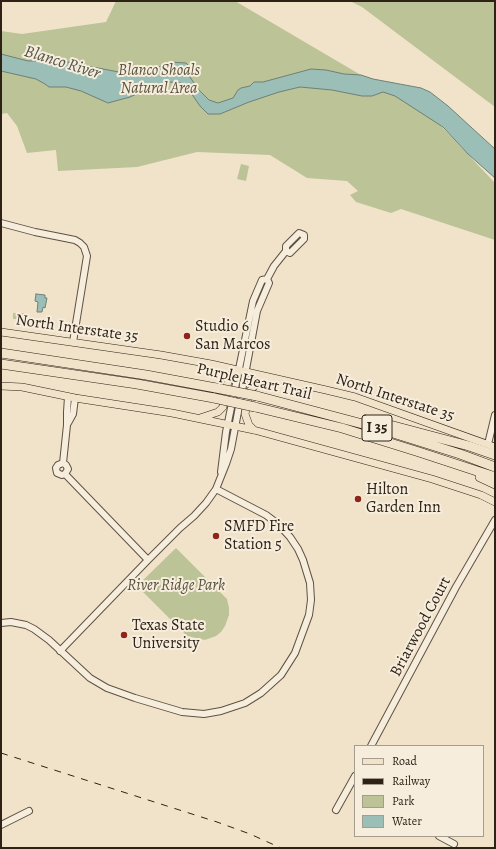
<!DOCTYPE html>
<html>
<head>
<meta charset="utf-8">
<style>
	body { margin:0 }
	#map { position:relative; width:496px; height:849px; overflow:hidden; background:#f1e3ca; font-family:Alegreya,serif }
	canvas { display:block }
	.frame { position:absolute; inset:0; border:2px solid #2e2216; pointer-events:none }
	.legend { position:absolute; left:354px; top:745px; width:130px; height:92px; box-sizing:border-box; background:#f6eddd; border:1px solid #a69c8d; margin:0; padding:5px 7px; list-style:none; font-size:12px; color:#2e2216 }
	.legend li { display:flex; align-items:center; gap:8px; height:20px }
	.legend b { width:20px; border:1px solid #a69c8d }
</style>
</head>
<body>
<div id="map">
<canvas width="496" height="849"></canvas>
<div class="frame"></div>
<ul class="legend">
<li><b style="height:5px;background:#f1e3ca"></b>Road</li>
<li><b style="height:5px;background:#2e2216"></b>Railway</li>
<li><b style="height:11px;background:#bcc396"></b>Park</li>
<li><b style="height:11px;background:#9bbeb7"></b>Water</li>
</ul>
</div>
<script>
const g = document.querySelector('canvas').getContext('2d');
g.lineJoin = 'round';
function paint(path, color) { g.fillStyle = color; g.fill(path, 'evenodd'); }
const shape = rows => new Path2D(rows.map(r => 'M' + r).join(''));
function trace(path, color, width, dash) { g.strokeStyle = color; g.lineWidth = width; g.lineCap = dash ? 'butt' : 'round'; g.setLineDash(dash || []); g.stroke(path); }
function label(font, color, halo, rows, align = 'center') {
  g.font = font + ' Alegreya,serif'; g.lineWidth = 4; g.setLineDash([]); g.textBaseline = 'middle'; g.strokeStyle = halo; g.fillStyle = color; for (const [text, x, y, turn = 0] of rows) {
    g.save(); g.translate(x, y); g.rotate((+turn || 0) * Math.PI / 180); g.textAlign = isNaN(turn) ? turn : align; if (halo) g.strokeText(text, 0, 0); g.fillText(text, 0, 0); g.restore();
  }
}
paint(shape([
	[116,1,235,1,388,91,406,89,495,183,495,240,401,209,391,213,356,202,350,195,358,191,347,181,307,178,270,155,197,152,137,167,58,171,56,150,27,153,17,126,7,113,1,114,1,31,22,34,106,22],
	[350,1,495,1,495,107,362,7],
	[241,164,249,166,246,181,237,179],
	[13,313,25,313,25,319,13,319],
	[176,548,227,599,229,608,229,615,225,626,221,632,216,636,205,640,187,636,137,586]
]), '#bcc396');
const water = shape([
	[1,54,28,61,57,60,129,74,152,70,170,62,186,63,191,68,190,77,198,89,209,100,218,103,233,98,238,90,241,88,250,86,254,82,263,82,311,69,326,70,344,74,361,75,373,79,421,88,430,92,448,106,495,149,495,178,468,154,443,127,395,96,383,92,372,96,362,96,332,90,300,87,279,92,249,102,220,114,208,114,200,106,191,93,181,83,170,82,159,84,130,97,108,103,81,91,66,87,49,87,45,84,36,79,1,71,1,54],
	[36,294,45,295,45,298,47,298,45,308,43,307,42,312,37,312,38,302,35,301,36,294]
]);
paint(water, '#9bbeb7');
trace(water, '#6f8077', 1);
const minor = shape([
	[1,223,35,232,75,240,80,243,84,247,87,256,73,342],
	[68,423,73,414,75,398],
	[488,444,495,415],
	[63,463,67,425,67,412,68,397],
	[221,472,226,432,253,301,262,280,267,279,274,266,286,251,286,246,299,233,304,235,304,239,290,253,286,251],
	[65,474,68,469,66,465,63,463,58,465,56,468,57,473,62,475,65,474,148,560],
	[1,623,11,622,26,625,34,629,49,640,90,678,107,688,135,698,182,712,204,714,221,711,245,703,261,693,281,675,295,653,309,615,311,600,310,583,303,560,298,549,290,537,278,524,266,515,216,489],
	[60,651,148,560,180,528,194,516,206,503,216,489,226,464,231,449,257,311,269,283,267,279],
	[371,746,456,587,495,520],
	[336,810,355,776],
	[1,825,29,811],
	[439,836,454,844]
]);
const major = shape([
	[1,332,161,355,211,364,326,390,355,397,495,447],
	[1,386,22,387,75,398,172,413,254,430,432,479,481,495,495,502],
	[200,418,218,412,223,407,228,381,226,375,222,370,216,367],
	[254,430,249,425,245,414,249,392,256,384,271,379]
]);
const highway = shape([
	[1,353,146,375,216,388],
	[1,364,137,384,214,398],
	[257,396,374,427,460,454,495,467],
	[255,407,342,428,419,452,495,477],
	[371,420,469,446,495,455],
	[480,477,495,484]
]);
trace(minor, '#5f5243', 8);
trace(major, '#2e2216', 8);
trace(highway, '#2e2216', 10);
trace(minor, '#f6eddd', 6);
trace(major, '#f1e3ca', 7);
trace(highway, '#f1e3ca', 9);
trace(shape([
	[1,753,217,822,250,834,281,848]
]), '#2e2216', 1, [7, 7]);
const highwayBridge = shape([
	[216,388,257,396],
	[214,398,255,407]
]);
trace(highwayBridge, '#2e2216', 10, []);
trace(highwayBridge, '#f1e3ca', 9);
for (const [x, y, r, color] of [
	[187,336,4,"#8f2418"],
	[358,499,4,"#8f2418"],
	[216,536,4,"#8f2418"],
	[124,635,4,"#8f2418"]
]) { const dot = new Path2D(); dot.arc(x, y, r, 0, 2 * Math.PI); g.fillStyle = color; g.fill(dot); trace(dot, '#f6eddd', 1.5); }
for (const [x, y, w] of [
	[377,428,30]
]) { const box = new Path2D(); box.roundRect(x - w / 2, y - 13, w, 26, 3); g.fillStyle = '#f6eddd'; g.fill(box); trace(box, '#2e2216', 1); }
label('bold 15px', '#2e2216', null, [
	["I 35",377,428]
]);
label('italic 16px', '#59523c', '#f6eddd', [
	["Blanco Shoals",159,71],
	["Natural Area",159,89],
	["River Ridge Park",176,586]
]);
label('16px', '#2e2216', '#f6eddd', [
	["Studio 6",195,327],
	["San Marcos",195,345],
	["Hilton",366,490],
	["Garden Inn",366,508],
	["SMFD Fire",224,527],
	["Station 5",224,545],
	["Texas State",132,626],
	["University",132,644]
], 'left');
label('16px', '#2e2216', '#f6eddd', [
	["North Interstate 35",77,329,8],
	["Purple Heart Trail",254,382,13],
	["North Interstate 35",395,398,18],
	["Briarwood Court",421,627,-62]
]);
label('italic 17px', '#4f5146', '#f6eddd', [
	["Blanco River",62,63,17]
]);
</script>
</body>
</html>
